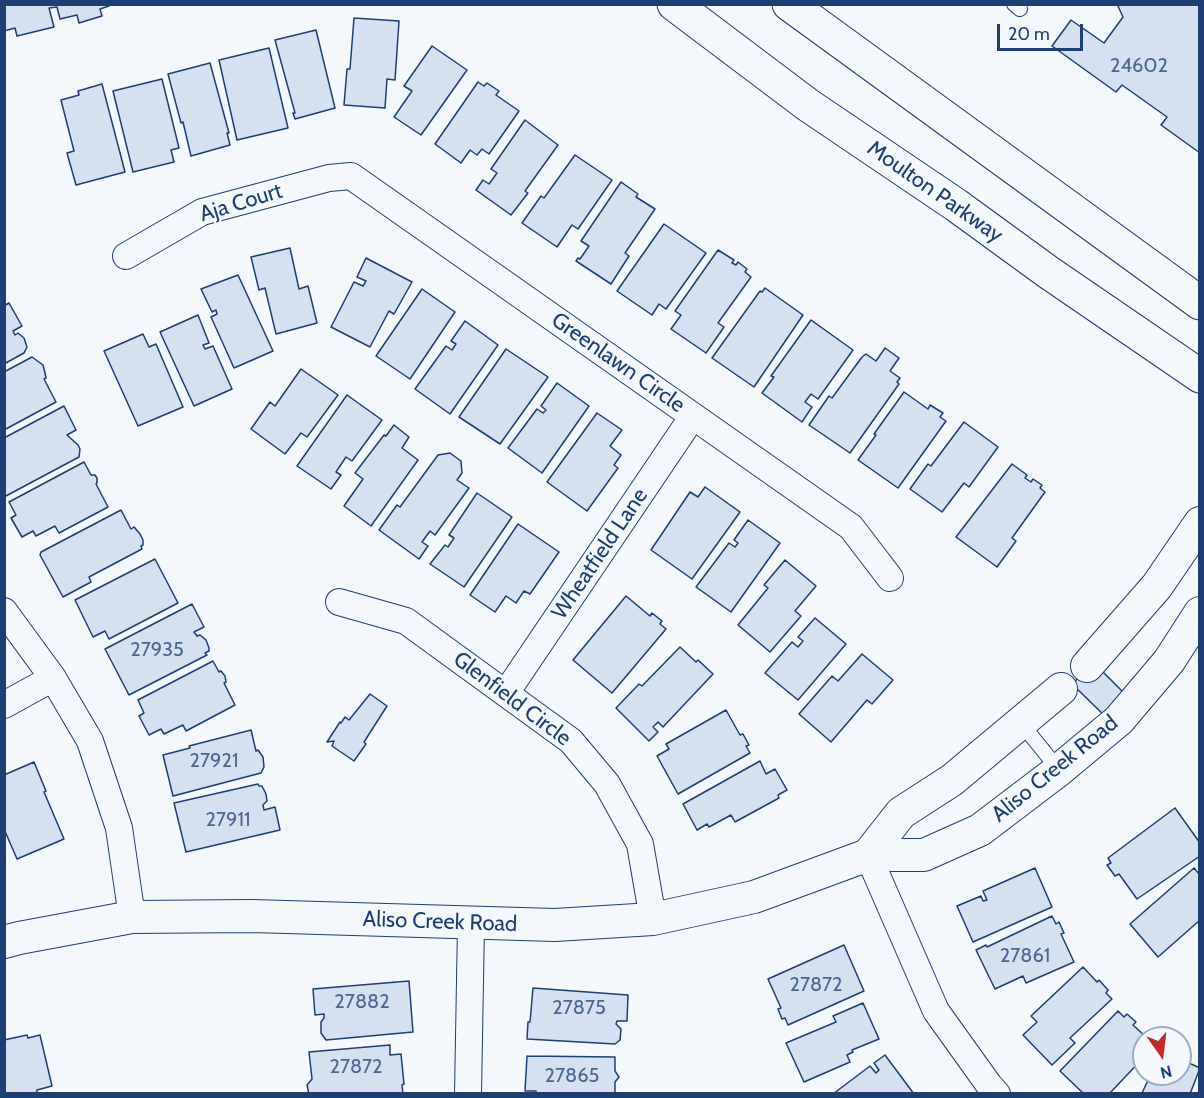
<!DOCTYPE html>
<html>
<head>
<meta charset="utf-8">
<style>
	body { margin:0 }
	#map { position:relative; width:1204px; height:1098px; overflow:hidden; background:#f4f7fb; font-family:Cabin,sans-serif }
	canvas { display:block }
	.frame { position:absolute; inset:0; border:6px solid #1d3f73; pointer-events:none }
	.north { position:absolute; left:1132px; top:1026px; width:60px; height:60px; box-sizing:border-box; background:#f4f7fb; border:2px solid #9eadc5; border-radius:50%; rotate:166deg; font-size:16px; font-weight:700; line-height:24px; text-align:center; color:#1d3f73 }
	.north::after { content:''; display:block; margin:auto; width:21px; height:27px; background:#c62828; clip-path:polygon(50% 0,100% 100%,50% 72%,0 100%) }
	.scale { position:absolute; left:997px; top:24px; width:86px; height:27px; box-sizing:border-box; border:3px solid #1d3f73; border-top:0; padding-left:8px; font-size:18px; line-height:21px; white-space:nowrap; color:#1d3f73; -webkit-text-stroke:4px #f4f7fb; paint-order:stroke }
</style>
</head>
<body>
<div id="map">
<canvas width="1204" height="1098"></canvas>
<div class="frame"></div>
<div class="north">N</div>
<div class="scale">20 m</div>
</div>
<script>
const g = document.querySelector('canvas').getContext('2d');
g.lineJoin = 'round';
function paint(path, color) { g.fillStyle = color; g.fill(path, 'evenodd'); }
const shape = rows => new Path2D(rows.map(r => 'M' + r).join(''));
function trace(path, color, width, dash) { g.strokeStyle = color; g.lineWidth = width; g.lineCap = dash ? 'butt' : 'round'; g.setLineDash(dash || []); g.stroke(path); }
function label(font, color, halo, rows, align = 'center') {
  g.font = font + ' Cabin,sans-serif'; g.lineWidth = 4.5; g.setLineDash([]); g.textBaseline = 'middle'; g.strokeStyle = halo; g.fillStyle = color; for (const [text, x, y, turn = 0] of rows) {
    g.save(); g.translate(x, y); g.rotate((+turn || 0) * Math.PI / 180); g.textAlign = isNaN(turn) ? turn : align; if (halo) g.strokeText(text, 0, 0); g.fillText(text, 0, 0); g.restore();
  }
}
const building = shape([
	[4,4,108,4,109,6,100,9,102,16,79,23,77,15,60,19,57,7,49,8,54,27,17,36,15,28,4,31,4,4],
	[1117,4,1200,4,1200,153,1161,125,1167,117,1122,85,1116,92,1052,46,1071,20,1104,43,1123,17,1117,4],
	[354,18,399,21,395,80,387,79,385,108,344,105,347,69,350,69,354,18],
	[316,30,335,108,295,119,293,113,295,113,275,40,316,30],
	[432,46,467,70,421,135,394,117,412,91,404,86,432,46],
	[269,48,288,128,237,140,219,60,269,48],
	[210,63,229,133,227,133,230,145,191,156,183,122,181,123,168,74,210,63],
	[162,79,179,148,171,150,174,162,133,172,113,91,162,79],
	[478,82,484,86,487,83,499,91,496,95,519,111,489,154,482,149,477,155,470,150,461,163,435,144,478,82],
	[102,84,125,172,76,185,67,153,74,151,61,100,79,95,78,91,102,84],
	[525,120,558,145,525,191,528,193,511,215,476,190,483,180,489,184,497,173,491,169,525,120],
	[575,155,612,180,578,229,572,225,557,247,522,223,541,196,544,198,575,155],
	[621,182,638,194,636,197,655,209,625,253,629,256,611,284,576,261,578,258,580,259,589,246,581,241,621,182],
	[664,224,706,253,666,309,659,304,652,315,617,291,664,224],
	[290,248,299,289,308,286,317,323,276,334,265,288,259,290,251,257,290,248],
	[718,250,734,260,732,263,736,265,738,262,747,269,745,272,751,277,718,323,724,327,706,353,671,329,681,315,675,311,718,250],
	[366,258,412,282,394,314,389,311,370,347,331,327,354,282,363,286,366,281,357,277,366,258],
	[238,275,273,351,234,368,211,317,217,314,216,310,212,312,201,289,238,275],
	[765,288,803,315,754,387,712,358,760,291,762,292,765,288],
	[422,289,455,312,410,379,376,356,422,289],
	[9,303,22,326,13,331,15,335,18,333,24,338,27,347,24,353,4,364,4,306,9,303],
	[198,315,209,343,203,345,205,349,213,346,232,389,194,406,160,332,198,315],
	[811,320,853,350,818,399,811,394,805,402,812,407,802,422,762,393,774,377,771,376,811,320],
	[465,321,498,345,450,414,415,389,446,346,452,350,456,344,451,341,465,321],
	[143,334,149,347,156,344,183,407,138,426,104,351,143,334],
	[885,348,899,358,890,371,900,378,897,382,899,384,850,453,809,425,829,396,832,398,862,357,866,354,876,361,885,348],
	[506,349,548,377,500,444,459,417,506,349],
	[32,357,43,365,45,373,46,378,44,379,56,402,4,430,4,372,32,357],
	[301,369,338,395,307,437,301,433,285,454,251,429,270,402,275,406,301,369],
	[557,383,589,406,542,473,508,448,537,409,543,413,546,410,541,406,557,383],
	[904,392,928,409,930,405,943,413,940,417,946,421,898,488,858,460,876,435,874,434,904,392],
	[347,395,382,420,352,461,346,457,336,472,341,475,331,489,297,466,347,395],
	[64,406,76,430,67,435,78,445,80,449,79,457,4,497,4,438,64,406],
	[597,413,622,430,610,446,621,455,614,465,618,468,587,511,547,482,597,413],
	[964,422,998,447,969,487,964,483,942,512,910,489,928,464,931,466,964,422],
	[394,425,409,437,402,448,418,460,371,526,344,506,363,479,355,473,384,435,386,436,394,425],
	[450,453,461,461,462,473,457,480,469,488,435,535,430,531,422,542,428,546,419,559,379,530,397,505,400,507,438,455,450,453],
	[84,462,91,475,95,475,97,478,97,483,96,484,108,507,59,533,55,526,36,536,33,531,22,537,11,518,16,515,9,502,84,462],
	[1012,464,1027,475,1025,478,1031,482,1033,479,1042,485,1040,488,1045,492,1012,538,1016,541,997,567,956,537,1012,464],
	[705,487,740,512,692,579,651,550,690,492,698,497,705,487],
	[477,493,512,517,464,587,430,564,445,545,448,547,454,538,449,535,477,493],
	[121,510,131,529,134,527,140,534,143,540,143,545,141,546,142,549,89,577,91,582,63,597,40,555,41,552,121,510],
	[748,520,780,543,731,612,696,587,729,543,735,547,738,543,734,540,748,520],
	[518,524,559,552,530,594,524,591,516,603,506,596,495,612,470,595,518,524],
	[155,559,178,603,109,639,105,631,93,637,75,600,155,559],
	[785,560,816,586,795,611,801,616,770,652,738,625,768,588,764,585,785,560],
	[626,596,650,616,652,613,662,621,660,624,666,629,612,693,573,660,626,596],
	[192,604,204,627,194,632,197,636,200,635,206,640,209,648,209,651,205,653,207,655,129,695,105,649,192,604],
	[815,618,846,644,798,700,765,673,792,642,798,647,803,641,798,637,815,618],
	[680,647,696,662,698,660,713,674,663,727,658,722,653,727,658,732,649,741,616,708,639,684,642,686,680,647],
	[862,654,893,680,872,704,867,700,831,742,799,714,832,676,838,681,862,654],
	[213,661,219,672,221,671,225,676,226,682,224,683,235,705,186,731,183,725,164,734,161,729,149,735,139,716,144,713,138,700,213,661],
	[1094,663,1129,698,1108,719,1072,684,1094,663],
	[370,694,387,706,364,742,366,744,354,761,332,746,334,741,327,742,340,722,341,723,345,717,349,720,370,694],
	[726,710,740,735,743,734,749,745,746,746,750,753,678,794,657,756,669,749,666,744,726,710],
	[251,730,256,751,258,750,263,757,264,767,261,773,173,796,163,755,190,748,189,746,251,730],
	[760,761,766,774,775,769,787,790,778,795,779,798,735,822,731,815,709,827,707,824,697,830,683,804,760,761],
	[34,762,46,791,44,792,64,839,17,859,4,829,4,775,34,762],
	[258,784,259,786,262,786,266,794,267,801,263,805,264,810,275,807,280,830,186,852,174,803,258,784],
	[1175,808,1200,843,1200,856,1137,899,1119,874,1115,876,1107,865,1111,863,1108,858,1175,808],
	[1035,868,1052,907,973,942,957,906,981,896,983,901,987,900,983,891,1035,868],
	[1194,868,1200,875,1200,920,1158,957,1130,924,1194,868],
	[1052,916,1056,924,1059,922,1064,933,1061,934,1074,962,1026,983,1023,976,995,989,976,950,986,945,987,947,1052,916],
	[844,945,864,991,788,1025,785,1018,782,1019,778,1009,781,1008,768,979,844,945],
	[1083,967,1097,982,1099,980,1108,990,1106,993,1112,999,1070,1038,1075,1043,1052,1065,1023,1035,1037,1022,1031,1016,1083,967],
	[409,981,413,1032,326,1040,321,1033,321,1022,324,1018,324,1014,315,1015,313,989,409,981],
	[533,988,628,995,627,1021,617,1021,616,1024,621,1029,620,1040,615,1044,527,1039,528,1022,530,1022,533,988],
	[863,1003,879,1039,852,1050,853,1052,847,1055,850,1062,804,1082,786,1043,836,1022,833,1016,863,1003],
	[1118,1011,1124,1017,1127,1014,1136,1022,1133,1025,1147,1038,1144,1038,1144,1057,1109,1094,1084,1094,1060,1071,1118,1011],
	[27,1035,28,1038,40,1035,52,1086,37,1090,37,1092,32,1094,4,1094,4,1040,27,1035],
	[390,1045,390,1055,401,1054,404,1084,402,1085,403,1094,309,1094,307,1085,312,1079,309,1052,390,1045],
	[885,1055,914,1094,833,1094,870,1066,876,1073,879,1070,874,1063,885,1055],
	[527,1056,615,1057,615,1071,619,1077,615,1082,615,1094,536,1094,536,1091,525,1091,527,1056],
	[1180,1059,1200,1068,1190,1094,1142,1093,1151,1074,1180,1074,1180,1059]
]);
paint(building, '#d5e0f0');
trace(building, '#1d3f73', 1.5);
const service = shape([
	[1014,4,1020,9],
	[1021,723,1059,770]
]);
const minor = shape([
	[126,256,202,212,329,178,351,176,851,527,890,578],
	[339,602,406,621,571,741,607,784,640,844,653,919],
	[4,611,53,678,90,741,119,828,132,917],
	[506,693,693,416],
	[4,705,53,678],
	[868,855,936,1011,989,1085,997,1094],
	[468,1094,471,924]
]);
const tertiary = shape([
	[1087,666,1157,586,1200,523],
	[868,855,901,813,952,780,1061,689],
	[4,942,19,938,132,917,252,916,555,925,653,919,754,897,868,855,924,855,980,830,1059,770,1119,720,1169,661,1200,613]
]);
const primary = shape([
	[674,4,808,105,956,205,1048,272,1200,376],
	[789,4,1200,303]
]);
trace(service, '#1d3f73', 16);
trace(minor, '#1d3f73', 28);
trace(tertiary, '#1d3f73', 34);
trace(primary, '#1d3f73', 35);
trace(service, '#f4f7fb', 14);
trace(minor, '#f4f7fb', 26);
trace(tertiary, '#f4f7fb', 32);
trace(primary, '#f4f7fb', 33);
label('20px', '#4b6792', null, [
	["24602",1139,66],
	["27935",157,650],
	["27921",214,761],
	["27911",228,820],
	["27861",1025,956],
	["27872",816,985],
	["27882",362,1002],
	["27875",579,1008],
	["27872",356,1067],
	["27865",572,1076]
]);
label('22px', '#1d3f73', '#f4f7fb', [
	["Moulton Parkway",935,192,35],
	["Aja Court",241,203,-17],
	["Greenlawn Circle",618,363,35],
	["Wheatfield Lane",600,554,-56],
	["Glenfield Circle",512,699,37],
	["Aliso Creek Road",1055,769,-39],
	["Aliso Creek Road",440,922,2]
]);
</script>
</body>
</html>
